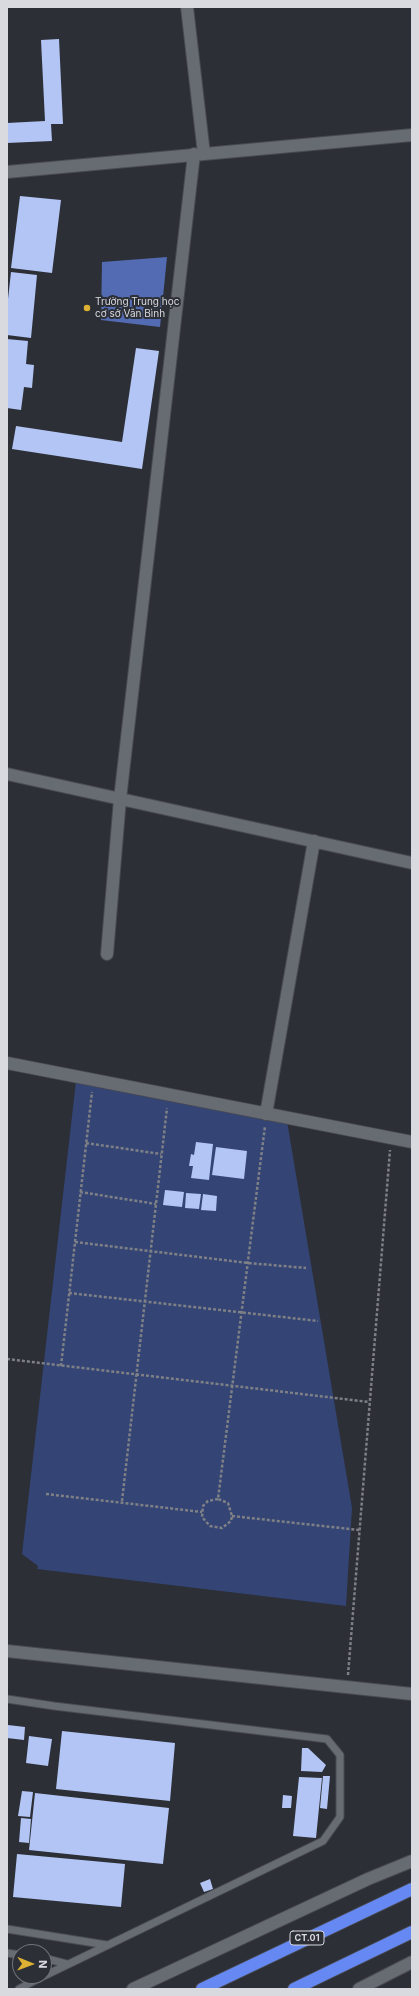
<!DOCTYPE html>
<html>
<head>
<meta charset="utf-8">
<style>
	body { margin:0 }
	#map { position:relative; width:419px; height:1996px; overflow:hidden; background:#2c2f36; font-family:Inter,sans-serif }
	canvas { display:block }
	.frame { position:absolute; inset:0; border:8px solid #d8dadf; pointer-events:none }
	.north { position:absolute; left:12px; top:1944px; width:40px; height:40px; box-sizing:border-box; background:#2c2f36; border:1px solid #71737a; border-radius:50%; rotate:91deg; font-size:11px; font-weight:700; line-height:16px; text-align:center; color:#d8dadf }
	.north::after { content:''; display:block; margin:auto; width:14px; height:18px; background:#ddb133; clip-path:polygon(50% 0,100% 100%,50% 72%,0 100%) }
</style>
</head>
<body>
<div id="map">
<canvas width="419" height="1996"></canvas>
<div class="frame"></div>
<div class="north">N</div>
</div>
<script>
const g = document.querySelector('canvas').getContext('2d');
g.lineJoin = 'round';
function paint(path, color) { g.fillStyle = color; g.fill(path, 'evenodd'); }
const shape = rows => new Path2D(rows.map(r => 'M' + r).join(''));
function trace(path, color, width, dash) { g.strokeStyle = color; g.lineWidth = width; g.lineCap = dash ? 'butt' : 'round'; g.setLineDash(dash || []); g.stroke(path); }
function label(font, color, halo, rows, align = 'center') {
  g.font = font + ' Inter,sans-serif'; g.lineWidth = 4; g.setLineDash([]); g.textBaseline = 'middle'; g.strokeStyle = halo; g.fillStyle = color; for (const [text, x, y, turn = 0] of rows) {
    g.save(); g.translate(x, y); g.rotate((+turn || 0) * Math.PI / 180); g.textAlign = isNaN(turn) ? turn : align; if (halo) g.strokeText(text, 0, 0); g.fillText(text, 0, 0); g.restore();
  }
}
paint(shape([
	[76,1081,287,1121,352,1508,346,1606,37,1569,38,1566,22,1554]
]), '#344474');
paint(shape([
	[167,257,160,327,101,320,102,262]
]), '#536bb2');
paint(shape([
	[59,39,63,124,51,124,52,141,7,143,7,123,45,121,41,40],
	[20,196,61,200,52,273,11,268],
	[11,272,37,275,31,338,7,335,7,308],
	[7,339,28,341,26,364,34,365,32,388,24,387,21,410,7,408],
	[136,348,159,351,142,469,12,449,16,426,122,442],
	[196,1142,213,1144,209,1180,191,1178,193,1166,189,1166,191,1154,194,1155],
	[216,1147,247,1151,244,1179,212,1175],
	[165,1190,184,1192,182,1207,163,1205],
	[186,1193,201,1194,199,1209,185,1208],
	[203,1194,217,1196,216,1211,201,1210],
	[8,1725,25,1727,24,1740,7,1738],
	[62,1731,175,1743,170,1801,56,1789],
	[29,1736,52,1739,48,1766,26,1763],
	[302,1748,308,1748,326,1765,322,1772,301,1771],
	[323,1776,330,1776,327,1809,320,1808],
	[299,1777,322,1778,316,1838,293,1836],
	[22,1791,33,1792,30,1817,18,1816],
	[35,1793,169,1808,163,1864,29,1850],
	[283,1795,292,1796,291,1808,282,1808],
	[21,1818,31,1819,29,1843,19,1842],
	[17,1854,125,1864,121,1907,13,1897],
	[210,1879,213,1889,204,1892,200,1883]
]), '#b3c5f4');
const lane = shape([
	[7,1699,54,1706,327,1739,340,1755,340,1817,323,1841,44,1976],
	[7,1929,107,1945],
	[7,1953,20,1955],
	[44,1958,67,1964],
	[19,1989,43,1976]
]);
const street = shape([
	[187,7,204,154],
	[7,172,412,135],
	[7,774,412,863],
	[107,954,120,799,194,154],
	[7,1063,412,1142],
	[266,1114,314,841],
	[7,1651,412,1694]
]);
const secondary = shape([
	[133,1989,368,1879,412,1861],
	[359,1989,412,1962]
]);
const highway = shape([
	[202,1989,412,1889],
	[294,1989,412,1932]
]);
trace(lane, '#484a50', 9);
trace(street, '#484a50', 14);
trace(secondary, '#484a50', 14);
trace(highway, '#484a50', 14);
trace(shape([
	[86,1143,161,1154],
	[80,1192,156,1204],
	[75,1242,248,1263,306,1268],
	[69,1293,318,1321],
	[7,1359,369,1402],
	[61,1366,92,1092],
	[46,1494,202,1512],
	[218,1499,208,1501,203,1506,202,1517,210,1526,222,1528,231,1521,232,1516,228,1503,218,1499,265,1126],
	[122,1501,167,1108],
	[232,1516,359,1530],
	[348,1675,390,1150]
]), '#7e8086', 2.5, [3, 2]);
trace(lane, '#676b72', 7);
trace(street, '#676b72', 12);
trace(secondary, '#676b72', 12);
trace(highway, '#6688f3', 12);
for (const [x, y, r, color] of [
	[87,308,4,"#ddb133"]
]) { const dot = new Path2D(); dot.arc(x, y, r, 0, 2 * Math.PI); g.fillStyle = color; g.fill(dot); trace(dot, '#2c2f36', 1.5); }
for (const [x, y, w] of [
	[307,1938,34]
]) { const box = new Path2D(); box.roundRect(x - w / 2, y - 7, w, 14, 3); g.fillStyle = '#2c2f36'; g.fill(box); trace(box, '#d8dadf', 1); }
label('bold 9px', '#d8dadf', null, [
	["CT.01",307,1938]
]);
label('10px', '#d8dadf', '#2c2f36', [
	["Trường Trung học",95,302],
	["cơ sở Văn Bình",95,314]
], 'left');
</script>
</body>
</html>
